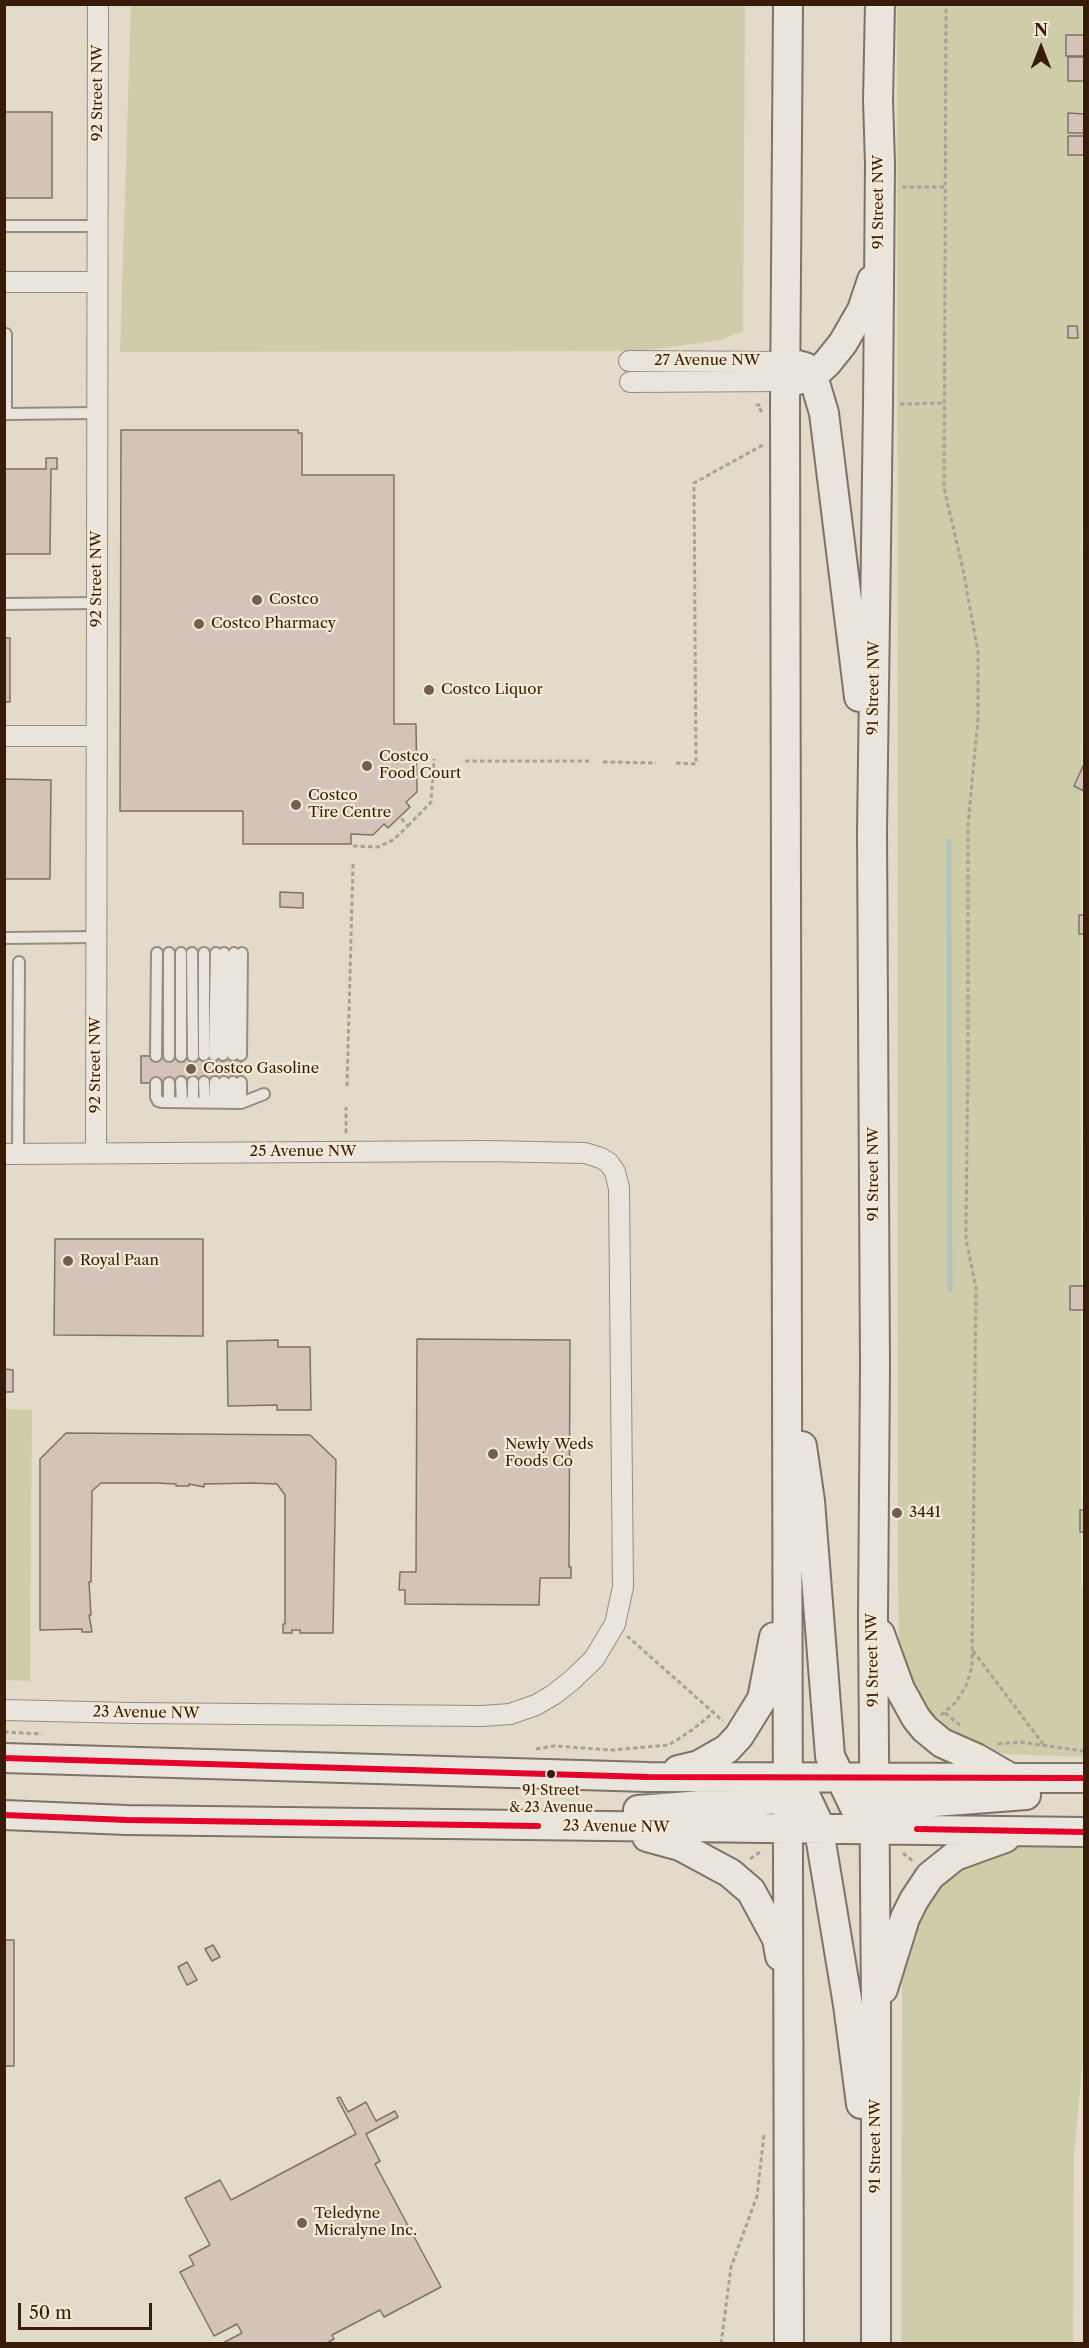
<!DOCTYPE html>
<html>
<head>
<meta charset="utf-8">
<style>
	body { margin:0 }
	#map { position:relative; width:1089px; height:2348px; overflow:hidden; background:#e3dac9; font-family:"Libre Caslon Text",serif }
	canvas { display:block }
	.frame { position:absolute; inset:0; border:6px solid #381c0a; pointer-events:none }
	.north { position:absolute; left:1011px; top:18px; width:60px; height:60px; -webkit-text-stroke:4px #f4e9d5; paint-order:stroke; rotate:0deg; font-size:16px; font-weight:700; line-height:24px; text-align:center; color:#381c0a }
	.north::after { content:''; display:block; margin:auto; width:21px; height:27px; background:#381c0a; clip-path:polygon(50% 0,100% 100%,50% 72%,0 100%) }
	.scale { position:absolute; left:18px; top:2303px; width:134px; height:27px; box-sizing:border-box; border:3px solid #381c0a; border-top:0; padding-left:8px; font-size:18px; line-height:21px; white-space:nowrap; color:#381c0a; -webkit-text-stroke:4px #f4e9d5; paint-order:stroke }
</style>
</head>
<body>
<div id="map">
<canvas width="1089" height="2348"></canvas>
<div class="frame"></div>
<div class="north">N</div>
<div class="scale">50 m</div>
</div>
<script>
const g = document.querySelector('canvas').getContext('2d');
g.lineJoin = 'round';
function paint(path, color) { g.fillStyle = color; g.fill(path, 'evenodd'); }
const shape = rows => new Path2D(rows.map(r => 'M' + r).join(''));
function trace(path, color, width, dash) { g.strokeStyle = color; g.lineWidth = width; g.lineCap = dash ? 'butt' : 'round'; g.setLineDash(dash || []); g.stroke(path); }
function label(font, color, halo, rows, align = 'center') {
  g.font = font + ' "Libre Caslon Text",serif'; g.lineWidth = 4.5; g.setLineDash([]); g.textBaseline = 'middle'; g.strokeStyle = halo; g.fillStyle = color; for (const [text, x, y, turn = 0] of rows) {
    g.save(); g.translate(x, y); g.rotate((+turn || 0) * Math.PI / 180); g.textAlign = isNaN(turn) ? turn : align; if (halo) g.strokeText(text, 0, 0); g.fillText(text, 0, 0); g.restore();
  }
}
paint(shape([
	[131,5,745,5,743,331,721,340,641,351,120,352],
	[897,5,1082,5,1081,1585,1084,1598,1084,1757,1005,1754,989,1751,948,1734,924,1711,901,1653,899,1639,898,1576],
	[5,1409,32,1410,30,1681,5,1680],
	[1084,1844,1084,2046,1074,2155,1073,2343,901,2344,902,1984,907,1951,927,1900,960,1864,1006,1845]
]), '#cecca9');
trace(shape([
	[949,841,950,1290]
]), '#b0c4bc', 5);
const building = shape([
	[1066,35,1084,35,1084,56,1066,56,1066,35],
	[1068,57,1084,57,1084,81,1068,81,1068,57],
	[4,112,52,112,52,198,4,198,4,112],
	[1068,113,1084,114,1084,133,1068,133,1068,113],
	[1068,136,1084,136,1084,155,1068,155,1068,136],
	[1068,326,1077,326,1078,338,1068,338,1068,326],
	[121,430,298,430,298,433,302,433,302,475,394,475,394,724,416,724,417,792,406,802,410,807,388,828,384,824,373,835,351,834,351,844,243,844,243,811,120,811,121,430],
	[46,458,57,458,57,469,51,469,50,554,4,554,4,469,46,469,46,458],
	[4,638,10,638,10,702,4,702,4,638],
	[1083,766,1084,766,1084,791,1074,786,1083,766],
	[4,779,51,780,50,879,4,879,4,779],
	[280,892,303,893,303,908,280,907,280,892],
	[1079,915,1084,915,1084,934,1079,934,1079,915],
	[241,1055,241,1082,141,1083,141,1056,241,1055],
	[55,1239,203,1239,203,1336,54,1335,55,1239],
	[1070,1286,1084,1286,1084,1310,1070,1310,1070,1286],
	[417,1339,570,1340,569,1567,571,1567,571,1578,540,1578,539,1605,405,1604,405,1590,399,1590,400,1572,416,1572,417,1339],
	[278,1340,278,1347,310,1347,311,1410,277,1410,277,1405,228,1406,227,1341,278,1340],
	[4,1369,13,1370,13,1392,4,1392,4,1369],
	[66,1433,310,1435,336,1460,333,1633,300,1633,300,1630,292,1630,292,1633,283,1633,283,1624,285,1624,285,1495,277,1484,252,1483,204,1484,204,1487,189,1484,189,1486,176,1486,176,1484,156,1483,101,1483,92,1491,91,1582,89,1582,91,1615,89,1615,92,1632,82,1632,82,1629,40,1630,40,1459,66,1433],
	[1080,1510,1084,1510,1084,1532,1080,1532,1080,1510],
	[4,1940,14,1940,14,2066,4,2066,4,1940],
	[213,1945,220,1957,212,1961,205,1949,213,1945],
	[187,1962,197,1980,187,1985,178,1967,187,1962],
	[340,2097,348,2112,366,2102,376,2121,395,2111,398,2117,366,2134,380,2161,375,2164,441,2287,384,2317,380,2310,332,2335,334,2339,325,2344,221,2344,242,2333,237,2324,214,2336,180,2272,194,2265,189,2256,210,2245,185,2198,220,2180,231,2200,356,2134,337,2098,340,2097]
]);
paint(building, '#d3c3b8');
trace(building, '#7d7368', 1.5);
const service = shape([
	[4,226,97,226],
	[6,414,96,413],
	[4,415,6,414,6,334],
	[4,604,97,603],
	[4,938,96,937],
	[169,953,169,1056],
	[181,953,181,1056],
	[192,953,193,1056],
	[204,1055,204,953],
	[214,1055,216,953],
	[223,1055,224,953],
	[233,1055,234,953],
	[241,1055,242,953],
	[156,1056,157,953],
	[181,1082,182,1102],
	[193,1082,193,1102],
	[204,1082,205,1102],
	[215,1082,215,1102],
	[224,1082,224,1102],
	[233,1082,233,1102],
	[156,1083,156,1097,158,1101,162,1102,241,1103,264,1094],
	[169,1083,169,1102],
	[241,1103,241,1082],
	[18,1154,19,962]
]);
const minor = shape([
	[4,282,97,282],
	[629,361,786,362],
	[630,382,786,381],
	[4,736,97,736],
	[96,1153,98,4],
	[4,1154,486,1151,585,1153,601,1158,609,1163,615,1172,619,1188,623,1587,615,1624,594,1659,571,1681,553,1695,536,1705,510,1714,482,1716,132,1713,4,1710]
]);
const secondary = shape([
	[788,4,785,404,789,2344],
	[786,362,805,367,813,376,824,413,859,697],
	[794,381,813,376,827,363,843,343,862,310,872,280],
	[802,1446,810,1501,830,1756,855,1808,874,1828],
	[880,1634,900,1689,916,1718,925,1729,942,1743,976,1758,1009,1777],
	[4,1758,648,1777,1084,1778],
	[678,1770,699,1765,727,1749,739,1736,762,1699,774,1637],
	[787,1776,806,1797,816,1818,819,1830,848,2005,861,2104],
	[856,1808,1026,1795],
	[638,1810,804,1797],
	[4,1815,127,1820,1084,1832],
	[647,1837,680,1846,730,1873,751,1891,777,1939,780,1956],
	[883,1989,905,1918,914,1900,930,1876,955,1856,1005,1838],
	[876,2344,876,2011,873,1616,875,1367,872,831,878,404,880,164,878,100,880,4]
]);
trace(service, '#968d81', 14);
trace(minor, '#968d81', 22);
trace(secondary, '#7d7368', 32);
trace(shape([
	[902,187,945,187],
	[900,404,943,403],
	[762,412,757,405,762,405],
	[465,761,589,761],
	[603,762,656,763],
	[676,763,696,764,694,483,763,445],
	[408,826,431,802,434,759],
	[353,846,378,847,393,840,408,826,400,817],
	[347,1086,353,864],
	[346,1133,346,1107],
	[627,1636,723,1721],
	[973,1651,1043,1744],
	[945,1713,960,1725],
	[941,1715,956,1702,966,1686,972,1667,976,1288,966,1239,966,1225,968,1068,968,824,978,719,978,652,963,569,944,488,946,4],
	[4,1732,42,1734],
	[998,1744,1020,1742,1084,1751],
	[536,1749,554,1746,612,1750,669,1745,692,1730,713,1713],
	[903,1853,914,1862],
	[750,1859,762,1851],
	[721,2344,731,2267,757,2196,764,2135]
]), '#a8a199', 3, [4.5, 3]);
trace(service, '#e9e4dc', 10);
trace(minor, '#e9e4dc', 20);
trace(secondary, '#e9e4dc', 28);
trace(shape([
	[4,1758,648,1777,1084,1778],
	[4,1815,127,1820,538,1826],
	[917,1829,1084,1832]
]), '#e4002b', 6);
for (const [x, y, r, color] of [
	[257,600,6,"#745e4d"],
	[199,624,6,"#745e4d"],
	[429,690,6,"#745e4d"],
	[367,766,6,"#745e4d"],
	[296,805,6,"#745e4d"],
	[191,1069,6,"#745e4d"],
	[68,1261,6,"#745e4d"],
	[493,1454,6,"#745e4d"],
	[897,1513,6,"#745e4d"],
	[551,1774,5,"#381c0a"],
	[302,2223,6,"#745e4d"]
]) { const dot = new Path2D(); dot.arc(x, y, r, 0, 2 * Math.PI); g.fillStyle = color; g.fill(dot); trace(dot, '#f4e9d5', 2); }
label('14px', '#381c0a', '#f4e9d5', [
	["91 Street",551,1791],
	["& 23 Avenue",551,1808]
]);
label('15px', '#381c0a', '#f4e9d5', [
	["92 Street NW",98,93,-90],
	["91 Street NW",879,202,-90],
	["27 Avenue NW",707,361],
	["92 Street NW",97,579,-90],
	["91 Street NW",874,688,-89],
	["92 Street NW",96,1065,-90],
	["25 Avenue NW",303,1152],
	["91 Street NW",874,1174,-90],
	["91 Street NW",873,1660,-91],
	["23 Avenue NW",146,1713,1],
	["23 Avenue NW",616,1827,1],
	["91 Street NW",876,2146,-90]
]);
label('15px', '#381c0a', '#f4e9d5', [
	["Costco",269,600],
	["Costco Pharmacy",211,624],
	["Costco Liquor",441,690],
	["Costco",379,757],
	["Food Court",379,774],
	["Costco",308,796],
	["Tire Centre",308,813],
	["Costco Gasoline",203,1069],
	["Royal Paan",80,1261],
	["Newly Weds",505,1445],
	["Foods Co",505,1462],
	["3441",909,1513],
	["Teledyne",314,2214],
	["Micralyne Inc.",314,2231]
], 'left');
</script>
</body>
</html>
